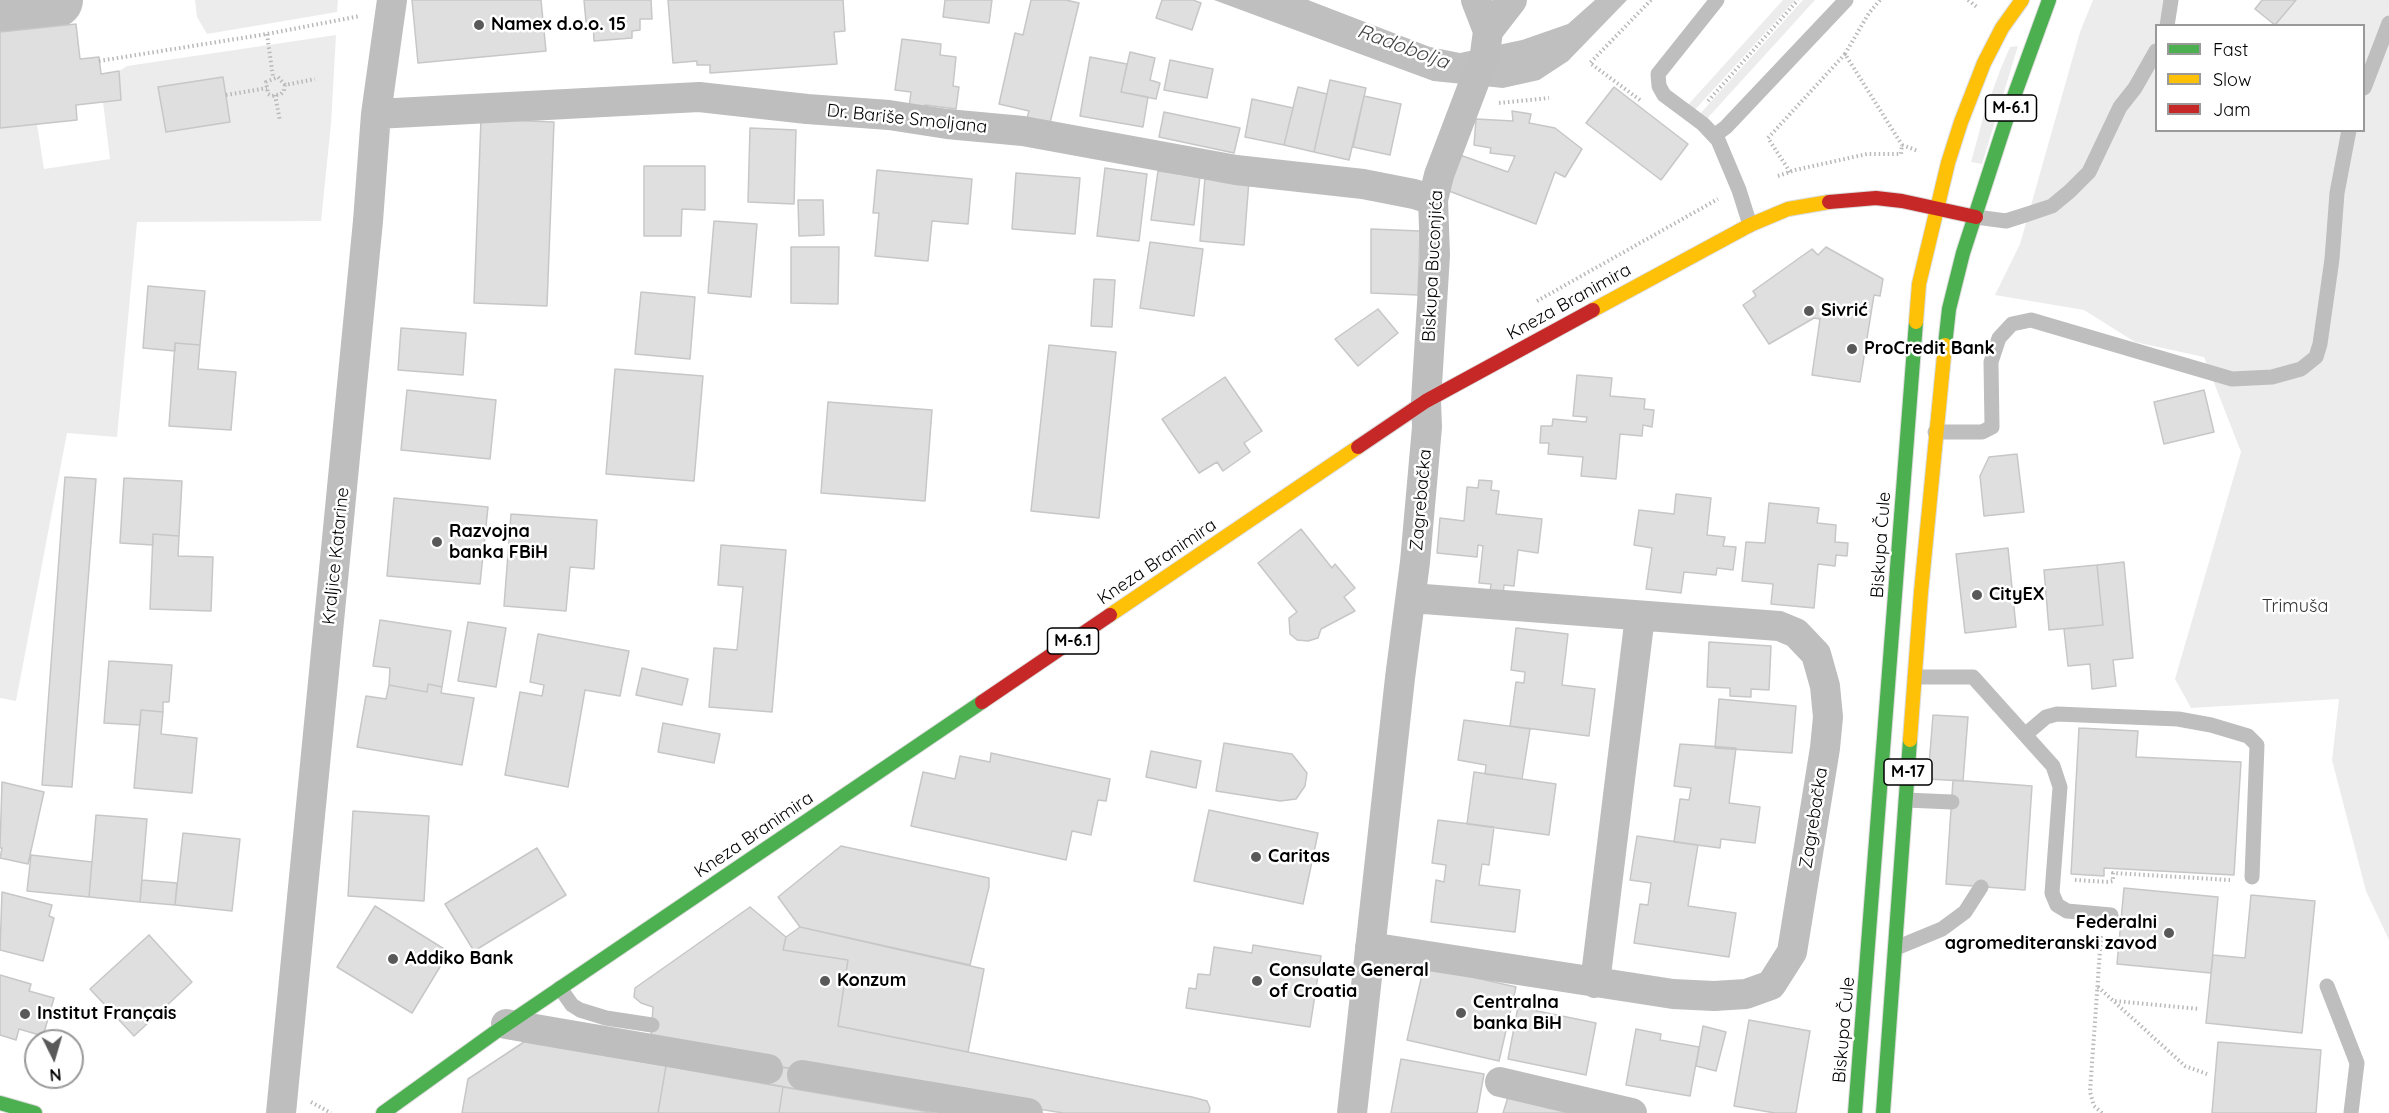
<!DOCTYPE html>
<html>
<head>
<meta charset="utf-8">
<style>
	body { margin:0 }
	#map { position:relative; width:2389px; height:1113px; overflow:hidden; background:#fff; font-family:Quicksand,sans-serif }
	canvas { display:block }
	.legend { position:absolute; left:2155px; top:24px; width:210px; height:108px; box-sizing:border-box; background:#fff; border:2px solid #999; margin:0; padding:8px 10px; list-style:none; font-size:18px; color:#000 }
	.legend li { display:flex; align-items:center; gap:12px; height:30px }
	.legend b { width:30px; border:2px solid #999 }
	.north { position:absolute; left:24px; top:1029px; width:60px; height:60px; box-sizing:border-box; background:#fff; border:2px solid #999; border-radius:50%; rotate:175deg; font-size:16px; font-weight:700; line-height:24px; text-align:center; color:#000 }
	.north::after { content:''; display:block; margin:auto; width:21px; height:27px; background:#595959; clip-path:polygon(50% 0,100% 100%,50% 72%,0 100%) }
</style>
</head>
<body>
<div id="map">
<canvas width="2389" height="1113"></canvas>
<ul class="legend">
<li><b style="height:8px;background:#4caf50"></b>Fast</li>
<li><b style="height:8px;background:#ffc107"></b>Slow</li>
<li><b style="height:8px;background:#c62828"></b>Jam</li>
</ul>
<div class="north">N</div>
</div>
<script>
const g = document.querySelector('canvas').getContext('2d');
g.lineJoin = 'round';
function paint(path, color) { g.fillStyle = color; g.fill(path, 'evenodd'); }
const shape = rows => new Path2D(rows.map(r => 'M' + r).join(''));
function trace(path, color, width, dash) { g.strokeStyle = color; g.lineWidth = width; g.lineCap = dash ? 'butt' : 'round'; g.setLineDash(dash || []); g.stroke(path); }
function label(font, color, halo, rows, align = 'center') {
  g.font = font + ' Quicksand,sans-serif'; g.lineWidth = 5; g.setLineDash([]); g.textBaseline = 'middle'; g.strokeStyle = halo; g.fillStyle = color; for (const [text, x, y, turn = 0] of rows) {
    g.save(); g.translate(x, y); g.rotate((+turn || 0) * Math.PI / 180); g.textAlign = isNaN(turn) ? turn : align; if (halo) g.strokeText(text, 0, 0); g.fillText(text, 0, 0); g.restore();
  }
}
paint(shape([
	[195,0,338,0,337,12,207,34,197,17],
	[1783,0,1795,0,1692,113,1686,107],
	[1803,0,1815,0,1704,122,1698,116],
	[2093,0,2171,0,2168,25,2156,26,2156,130,2364,130,2364,26,2274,25,2296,0,2389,0,2389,940,2366,891,2332,760,2339,699,2191,708,2175,679,2241,452,2204,357,2135,342,2084,310,1995,295,2020,244,2080,32],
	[336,35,331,124,321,221,137,222,117,437,67,433,16,701,0,698,0,128,37,124,44,169,110,159,103,102,121,100,119,71,127,66],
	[2018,46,1982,164,1971,162,1985,111,2001,68,2010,47]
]), '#ececec');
paint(shape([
	[1214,0,1308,0,1430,47,1460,53,1522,40,1568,24,1595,0,1627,0,1568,61,1539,80,1503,88,1433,81]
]), '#bfbfbf');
trace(shape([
	[0,13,55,0]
]), '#bfbfbf', 56);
const building = shape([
	[412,0,541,0,546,51,418,63,412,0],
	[584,0,651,0,652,19,640,19,640,30,632,31,632,38,594,41,593,21,586,22,584,0],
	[668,0,843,0,845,31,834,32,837,64,710,73,710,65,697,65,697,61,673,63,668,0],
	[945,0,992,0,989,23,943,17,945,0],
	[1031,0,1066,0,1079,3,1050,123,1027,118,1029,111,999,104,1015,33,1023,35,1031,0],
	[1162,0,1193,0,1201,3,1192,30,1156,18,1162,0],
	[2262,0,2296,0,2275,25,2255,9,2262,0],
	[76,24,80,59,99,57,101,74,119,71,121,100,76,105,77,120,0,128,0,32,76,24],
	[902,39,941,44,940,55,956,57,953,86,959,87,956,109,925,105,924,109,909,107,911,92,895,90,902,39],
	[1130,52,1155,58,1150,80,1160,83,1156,99,1121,92,1130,52],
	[1090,57,1127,64,1121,92,1148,97,1143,127,1080,116,1090,57],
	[1170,60,1213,69,1207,98,1164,90,1170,60],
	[223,77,230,122,166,132,158,87,223,77],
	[1330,80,1366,88,1349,160,1314,152,1330,80],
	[1298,87,1327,94,1314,152,1284,145,1298,87],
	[1614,87,1688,144,1661,180,1586,123,1614,87],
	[1364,96,1401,104,1390,155,1353,147,1364,96],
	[1252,99,1293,108,1284,145,1245,137,1252,99],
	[1512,111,1531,114,1529,123,1555,128,1582,149,1565,177,1555,172,1536,224,1449,191,1460,155,1508,172,1515,156,1490,153,1491,148,1474,145,1476,119,1513,121,1512,111],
	[1164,112,1240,128,1234,153,1159,137,1164,112],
	[481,119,554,122,547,306,474,303,481,119],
	[750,128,796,130,794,204,748,202,750,128],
	[644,166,705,166,705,210,682,209,681,236,644,236,644,166],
	[1105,168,1147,174,1139,241,1097,236,1105,168],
	[877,170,972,179,968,224,932,221,928,261,875,256,879,213,873,213,877,170],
	[1158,171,1200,177,1194,225,1151,220,1158,171],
	[1016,173,1080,178,1075,234,1012,229,1016,173],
	[1205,177,1249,180,1244,245,1200,241,1205,177],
	[798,200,823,200,824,235,799,236,798,200],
	[714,221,757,224,751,297,708,293,714,221],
	[1371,229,1420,231,1418,295,1371,293,1371,229],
	[1150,242,1203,249,1194,316,1140,308,1150,242],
	[791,247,839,247,838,304,791,303,791,247],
	[1826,247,1883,279,1880,296,1874,295,1860,382,1812,375,1820,319,1814,318,1769,344,1743,305,1756,296,1753,291,1812,249,1818,255,1826,247],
	[1094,279,1115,280,1112,327,1091,326,1094,279],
	[148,286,205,291,200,345,175,343,175,351,143,348,148,286],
	[641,292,695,297,690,359,635,354,641,292],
	[1378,309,1398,333,1358,366,1335,339,1378,309],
	[401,328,466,333,463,375,398,370,401,328],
	[175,343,200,345,198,369,236,372,231,430,169,426,175,343],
	[1049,345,1116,352,1099,518,1031,511,1049,345],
	[615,369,703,376,694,481,606,474,615,369],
	[1577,375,1612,378,1610,396,1645,399,1644,409,1654,410,1652,427,1643,425,1642,436,1620,434,1616,479,1581,476,1583,457,1548,454,1549,443,1540,443,1541,426,1552,426,1553,419,1586,422,1587,417,1573,416,1577,375],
	[1225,377,1262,431,1244,443,1250,452,1223,471,1217,462,1199,473,1162,419,1225,377],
	[407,390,496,400,490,459,401,450,407,390],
	[2204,390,2214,432,2164,444,2154,402,2204,390],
	[828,402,932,410,925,501,821,493,828,402],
	[2017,454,2024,512,1984,516,1980,476,1989,457,2017,454],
	[65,477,96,479,72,787,42,785,65,477],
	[124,478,182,481,179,536,153,534,153,545,120,543,124,478],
	[1479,480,1492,481,1491,490,1499,491,1496,514,1542,519,1538,553,1518,550,1514,586,1504,585,1503,594,1490,593,1491,584,1479,583,1483,546,1478,545,1477,557,1437,553,1440,518,1464,521,1467,487,1478,488,1479,480],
	[1676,494,1711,498,1707,535,1725,537,1723,546,1736,547,1733,570,1717,568,1716,575,1684,572,1681,593,1646,589,1652,548,1634,545,1639,510,1674,514,1676,494],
	[394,498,488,507,480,584,387,576,394,498],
	[1769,503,1819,508,1817,523,1836,525,1835,542,1848,543,1847,556,1836,555,1835,566,1818,564,1814,608,1771,604,1773,584,1742,581,1746,542,1765,543,1769,503],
	[511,514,597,520,594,569,570,567,566,611,504,606,511,514],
	[1301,529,1332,568,1335,564,1355,588,1344,597,1355,611,1321,629,1318,638,1308,641,1297,640,1290,634,1289,618,1297,612,1258,563,1301,529],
	[153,534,179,536,178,556,213,557,211,611,150,609,153,534],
	[721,545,786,550,772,712,709,707,714,648,737,650,743,587,718,585,721,545],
	[2008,548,2016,627,1965,633,1956,554,2008,548],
	[2124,562,2133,658,2113,660,2116,686,2092,689,2090,664,2068,666,2064,629,2103,625,2097,565,2124,562],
	[2097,565,2103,625,2049,630,2044,570,2097,565],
	[380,620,451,631,442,687,428,684,427,692,389,685,390,668,373,666,380,620],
	[468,622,506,628,496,687,458,681,468,622],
	[1516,628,1568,634,1562,685,1595,689,1589,736,1510,726,1516,682,1524,683,1525,672,1511,670,1516,628],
	[538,634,629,651,620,696,585,690,568,787,505,775,520,692,542,696,544,685,530,682,538,634],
	[1709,642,1771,646,1769,690,1751,689,1751,697,1730,696,1730,688,1707,687,1709,642],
	[109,661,172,665,169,702,163,702,163,712,141,710,140,725,104,723,109,661],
	[642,668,688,679,682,705,636,695,642,668],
	[428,684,442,687,441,693,474,698,462,765,357,747,366,696,386,699,389,685,427,692,428,684],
	[1719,699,1796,706,1792,753,1715,748,1719,699],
	[141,710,163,712,161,734,197,738,192,793,134,788,141,710],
	[1933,715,1968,717,1963,781,1928,779,1933,715],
	[1464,720,1530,729,1522,779,1485,774,1486,765,1458,760,1464,720],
	[663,723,720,734,714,763,658,752,663,723],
	[2079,728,2138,731,2136,757,2241,762,2234,875,2104,868,2104,876,2071,874,2079,728],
	[1224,743,1292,754,1307,773,1305,786,1296,799,1280,801,1216,791,1224,743],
	[1680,744,1736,748,1729,803,1760,807,1755,843,1721,839,1720,848,1674,842,1680,799,1689,800,1691,788,1674,786,1680,744],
	[1151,751,1201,761,1196,788,1146,777,1151,751],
	[991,753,1110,779,1106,801,1098,800,1091,835,1072,831,1066,860,911,826,923,772,955,779,960,756,990,762,991,753],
	[1474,772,1556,784,1549,835,1467,824,1474,772],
	[1953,780,2032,786,2025,890,1946,884,1953,780],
	[2,782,44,792,28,864,0,858,2,848,0,848,2,782],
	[1209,810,1318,833,1303,904,1194,881,1209,810],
	[353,811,429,816,424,901,348,896,353,811],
	[96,815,147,819,140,902,89,897,96,815],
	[1438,820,1494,827,1489,865,1482,864,1479,885,1520,890,1515,932,1431,922,1436,880,1444,882,1446,865,1432,863,1438,820],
	[183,833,240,839,232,911,175,905,183,833],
	[1637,836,1698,845,1688,906,1736,913,1729,957,1634,943,1640,904,1648,905,1651,883,1630,880,1637,836],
	[841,846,989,878,989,887,970,965,800,927,778,897,841,846],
	[537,848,566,895,474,951,445,904,537,848],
	[31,855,92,862,89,897,27,891,31,855],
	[142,880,177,883,175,905,140,902,142,880],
	[2124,888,2218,897,2211,973,2117,964,2124,888],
	[2,892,52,905,49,916,54,918,43,961,0,950,2,892],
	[2251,895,2315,901,2302,1033,2206,1023,2213,955,2245,958,2251,895],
	[375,906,449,952,412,1013,337,967,375,906],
	[750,907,786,937,783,950,848,960,838,1026,1192,1097,1207,1101,1210,1108,1209,1113,1063,1113,758,1063,651,1036,653,1007,641,1003,634,997,635,988,750,907],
	[800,927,984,969,968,1052,838,1026,848,960,783,950,786,937,800,927],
	[149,935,192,982,134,1036,90,989,149,935],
	[1253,945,1321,956,1310,1027,1186,1008,1189,988,1196,989,1198,974,1210,975,1214,947,1252,953,1253,945],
	[1424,966,1516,987,1499,1061,1407,1040,1424,966],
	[0,975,31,984,29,991,54,998,43,1036,19,1029,16,1040,0,1035,0,975],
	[1518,1007,1596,1023,1586,1075,1508,1059,1518,1007],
	[1749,1020,1810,1031,1796,1113,1775,1113,1734,1106,1749,1020],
	[1703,1026,1726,1032,1716,1071,1696,1066,1703,1026],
	[1636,1029,1661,1034,1660,1040,1699,1047,1690,1096,1626,1085,1636,1029],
	[524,1042,666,1066,658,1113,462,1113,468,1079,524,1042],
	[2218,1042,2321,1050,2316,1113,2212,1113,2218,1042],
	[1401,1059,1484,1074,1477,1113,1391,1113,1401,1059],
	[666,1066,783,1087,779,1113,658,1113,666,1066],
	[773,1066,799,1070,796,1089,769,1084,773,1066],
	[783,1087,935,1113,779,1113,783,1087],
	[1509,1094,1574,1113,1503,1113,1509,1094]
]);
paint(building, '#dfdfdf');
trace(building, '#c7c7c7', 1.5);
const fast = shape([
	[1945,345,1949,309,1963,253,2013,99,2049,0],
	[0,1103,35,1113],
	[383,1113,494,1033,982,702],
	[1855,1113,1916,322],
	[1883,1113,1910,740]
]);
const slow = shape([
	[1593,310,1750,225,1788,209,1829,202],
	[1916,322,1919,284,1948,163,1961,122,1984,63,2002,28,2022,0],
	[1110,615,1358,447],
	[1910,740,1921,592,1945,345]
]);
const jam = shape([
	[1829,202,1876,198,1902,201,1976,217],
	[1358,447,1426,401,1593,310],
	[982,702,1110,615]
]);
trace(fast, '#dbdbdb', 16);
trace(slow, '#dbdbdb', 16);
trace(jam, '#dbdbdb', 16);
trace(shape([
	[1880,0,1869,13,1845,54,1902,145],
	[1968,0,1978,8],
	[267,34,273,77],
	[99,61,267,34,360,16],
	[285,85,278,77,266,82,268,94,272,96,281,94,284,91,285,85,315,79],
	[226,95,267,88],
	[275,95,280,121],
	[1640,100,1590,63,1651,0],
	[1708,101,1798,0],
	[1499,103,1549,98],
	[1790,172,1768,138,1845,54],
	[1778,176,1795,170,1867,154,1901,154,1902,145,1918,151],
	[1537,301,1718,199],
	[2075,880,2109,882,2113,881,2113,873,2230,880],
	[2101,936,2090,1092,2094,1106,2102,1113],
	[2098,987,2185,1066,2207,1074],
	[2115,1001,2200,1009],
	[311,1102,331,1113]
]), '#b9b9b9', 4, [1.5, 3]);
trace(shape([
	[1717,0,1658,74,1659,86,1664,95,1703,124,1718,140,1739,190,1750,225],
	[2167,26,2171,0],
	[2364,88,2389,23],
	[1714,136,1726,127,1846,0],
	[1976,217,2006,221,2028,214,2052,206,2070,191,2089,172,2120,107,2135,88,2156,51],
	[1935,432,1982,432,1992,427,1991,362,1999,338,2012,324,2031,320,2232,379,2272,377,2301,369,2316,357,2320,344,2332,259,2337,193,2349,130],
	[1915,677,1973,677,2053,766,2060,787,2052,893,2057,905,2067,911,2111,915],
	[2026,734,2046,717,2057,714,2178,719,2211,725,2248,736,2257,745,2252,877],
	[1906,800,1952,802],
	[1896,948,1942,929,1965,912,1981,887],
	[2327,986,2357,1063,2351,1113],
	[560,988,572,1005,580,1010,606,1018,652,1025]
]), '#bebebe', 15);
trace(shape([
	[1488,31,1512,0],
	[376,114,699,97,807,109,889,115,947,124,1023,131,1236,170,1363,184,1414,194,1433,200],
	[1370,947,1673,994,1714,996,1746,994,1771,985,1792,952,1825,748,1828,717,1825,686,1816,654,1796,633,1779,626,1411,598],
	[1595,983,1640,616],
	[506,1024,768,1069],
	[802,1075,1028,1113],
	[1500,1082,1632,1113],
	[281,1113,368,221,376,114,392,0],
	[1352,1113,1400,678,1415,562,1427,427,1426,401,1435,255,1433,200,1439,175,1485,54,1488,31,1476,0]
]), '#bebebe', 30);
trace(fast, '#4caf50', 14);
trace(slow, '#ffc107', 14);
trace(jam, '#c62828', 14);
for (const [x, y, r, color] of [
	[479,25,6,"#595959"],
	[1809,311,6,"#595959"],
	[1852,349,6,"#595959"],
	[437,542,6,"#595959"],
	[1977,595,6,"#595959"],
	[1256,857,6,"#595959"],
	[2169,933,6,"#595959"],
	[393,959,6,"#595959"],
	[825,981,6,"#595959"],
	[1257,981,6,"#595959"],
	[1461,1013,6,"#595959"],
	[25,1014,6,"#595959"]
]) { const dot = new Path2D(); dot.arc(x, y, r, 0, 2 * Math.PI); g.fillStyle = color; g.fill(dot); trace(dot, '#fff', 2); }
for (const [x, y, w] of [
	[2011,108,51],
	[1073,641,51],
	[1908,772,48]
]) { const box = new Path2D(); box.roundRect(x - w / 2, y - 13, w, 26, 4.5); g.fillStyle = '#fff'; g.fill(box); trace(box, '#000', 1.5); }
label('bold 16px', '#000', null, [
	["M-6.1",2011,108],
	["M-6.1",1073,641],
	["M-17",1908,772]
]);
label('bold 18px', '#000', '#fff', [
	["Namex d.o.o. 15",491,25],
	["Sivrić",1821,311],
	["ProCredit Bank",1864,349],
	["Razvojna",449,532],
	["banka FBiH",449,553],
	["CityEX",1989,595],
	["Caritas",1268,857],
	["Federalni",2157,923,"right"],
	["agromediteranski zavod",2157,944,"right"],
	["Addiko Bank",405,959],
	["Consulate General",1269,971],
	["of Croatia",1269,992],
	["Konzum",837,981],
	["Centralna",1473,1003],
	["banka BiH",1473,1024],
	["Institut Français",37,1014]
], 'left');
label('18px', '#000', '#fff', [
	["Dr. Bariše Smoljana",907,119,6],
	["Biskupa Buconjića",1433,266,-87],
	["Kneza Branimira",1569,302,-29],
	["Zagrebačka",1421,500,-85],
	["Biskupa Čule",1881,545,-86],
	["Kraljice Katarine",336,556,-84],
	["Kneza Branimira",1157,562,-34],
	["Zagrebačka",1814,818,-81],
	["Kneza Branimira",754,835,-34],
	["Biskupa Čule",1844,1030,-85]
]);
label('18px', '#333', '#fff', [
	["Trimuša",2295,607]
]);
label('italic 20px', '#444', '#fff', [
	["Radobolja",1403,47,20]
]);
</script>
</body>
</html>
